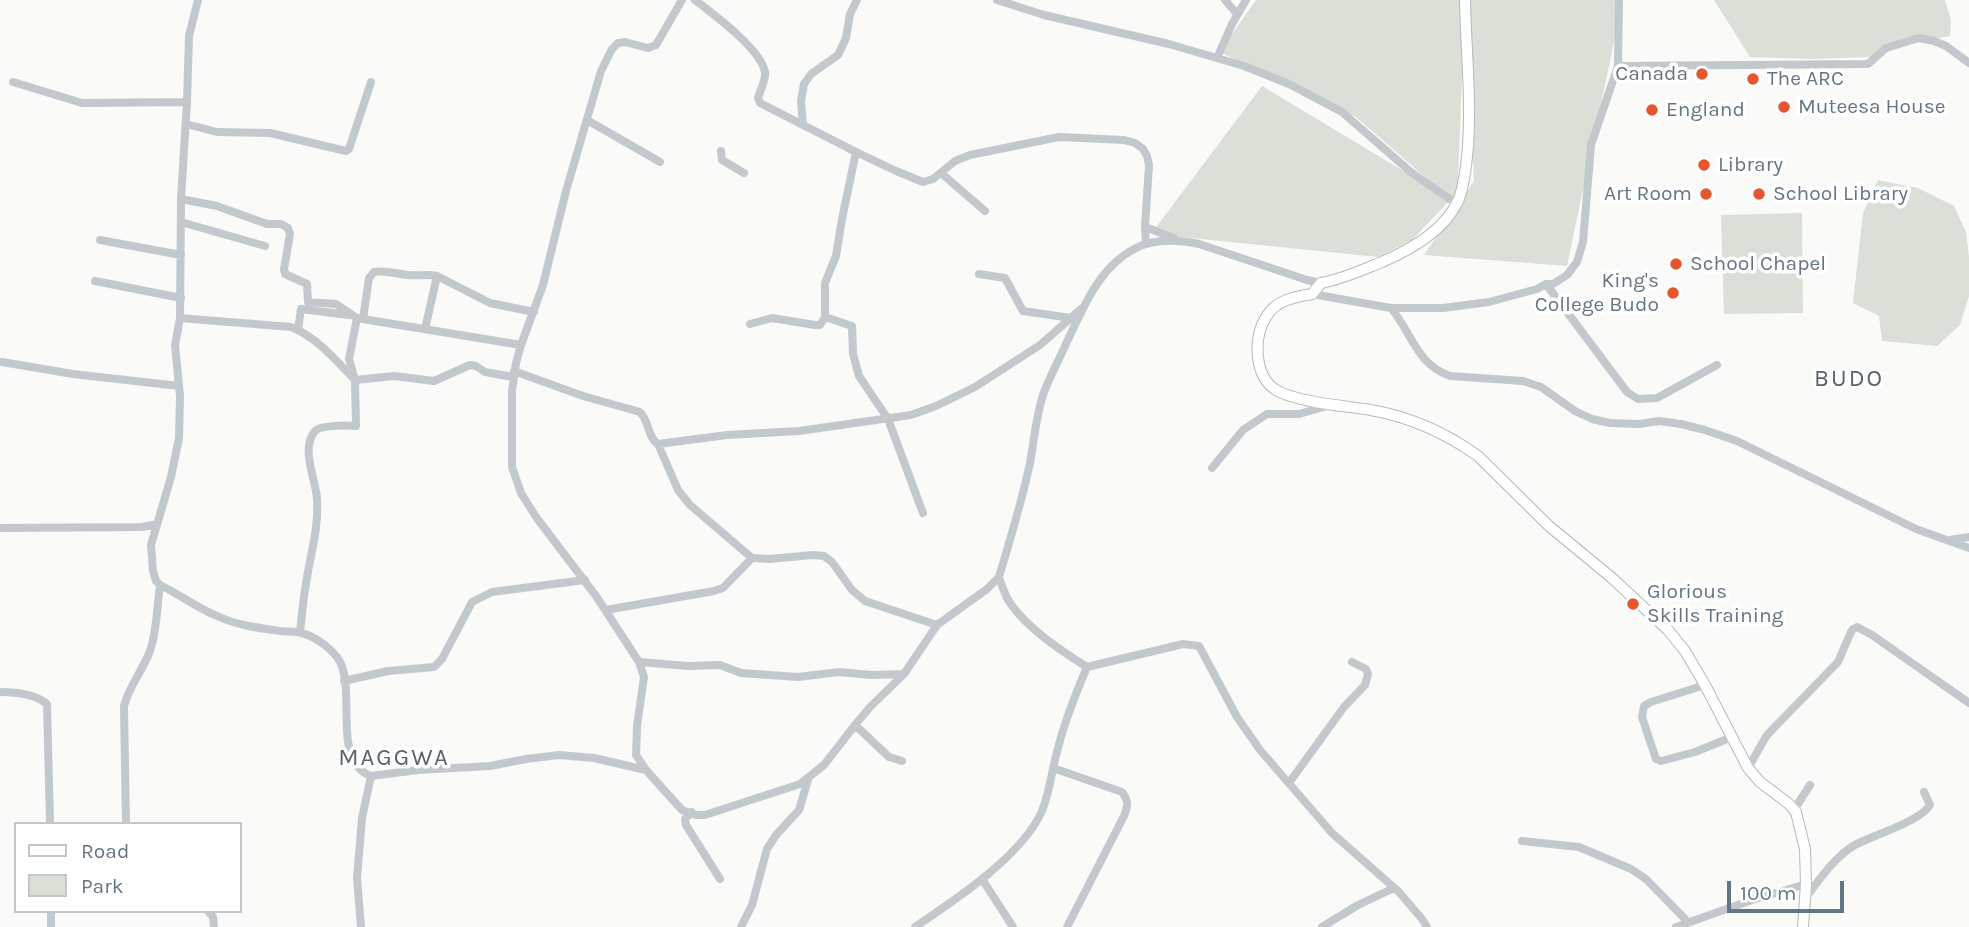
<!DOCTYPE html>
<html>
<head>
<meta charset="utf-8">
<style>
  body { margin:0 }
  #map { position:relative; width:1969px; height:927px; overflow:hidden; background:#fafaf8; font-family:Karla,sans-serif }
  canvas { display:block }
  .legend { position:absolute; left:14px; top:822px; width:228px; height:91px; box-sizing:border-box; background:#fff; border:2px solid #c1c8cd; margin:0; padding:9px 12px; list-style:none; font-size:21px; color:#657683 }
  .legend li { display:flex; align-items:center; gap:14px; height:35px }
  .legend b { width:35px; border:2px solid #c1c8cd }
  .scale { position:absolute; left:1727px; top:881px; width:117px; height:32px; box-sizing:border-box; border:4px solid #657683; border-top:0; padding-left:9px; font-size:21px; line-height:24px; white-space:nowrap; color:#657683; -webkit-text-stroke:5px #fff; paint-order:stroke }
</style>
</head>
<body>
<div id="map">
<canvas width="1969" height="927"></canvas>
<ul class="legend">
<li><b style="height:9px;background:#fff"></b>Road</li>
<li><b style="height:19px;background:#dadfd7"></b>Park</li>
</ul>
<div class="scale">100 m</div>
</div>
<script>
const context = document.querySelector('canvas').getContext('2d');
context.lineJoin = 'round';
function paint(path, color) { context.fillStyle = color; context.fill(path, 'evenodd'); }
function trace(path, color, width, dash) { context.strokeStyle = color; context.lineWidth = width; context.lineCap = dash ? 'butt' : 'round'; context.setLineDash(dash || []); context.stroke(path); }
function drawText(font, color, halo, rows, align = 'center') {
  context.font = font + ' Karla,sans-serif'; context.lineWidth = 7; context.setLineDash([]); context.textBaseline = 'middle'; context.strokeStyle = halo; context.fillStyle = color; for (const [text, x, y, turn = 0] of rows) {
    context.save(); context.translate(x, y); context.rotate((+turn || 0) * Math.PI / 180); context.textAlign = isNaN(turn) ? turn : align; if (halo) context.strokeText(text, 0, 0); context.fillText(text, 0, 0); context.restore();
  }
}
paint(new Path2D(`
  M1256,0h209l-8,204 -6,-5 -39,41 -34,17 -227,-23 111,-148 188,113 -94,-82 -137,-65z
  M1466,0h152l1,18 -52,248 -143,-11 50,-74z
  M1714,0h231l6,21 -1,15 -51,10 -30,11 -55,2 -64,-2z
  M1878,180l40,8 36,18 12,26 3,25v39l-9,29 -23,21 -55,-5 -3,-25 -26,-13 10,-90z
  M1802,213l1,100 -79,1 -3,-99z`), '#dadfd7');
const secondary = new Path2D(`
  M1465,0c1,56 8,111 1,166 -2,13 -3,26 -9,37 -14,28 -47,47 -75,59 -20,8 -39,17 -61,21l-9,11c-18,3 -36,6 -46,23 -13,21 -12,59 10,73 19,12 71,16 95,20 39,7 75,23 107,46l71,70 63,52 56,52 17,21 20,34 43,83 12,14 29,22 7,8 9,37 1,35 -3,43`);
trace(secondary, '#b3babf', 12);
trace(new Path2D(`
  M695,0c18,14 66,49 70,72 1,9 -5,18 -7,26l2,5 96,49 40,19 27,11 10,-3 22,-18 15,-6 89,-18 65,3 11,3 8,6 4,7 2,9 -4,62 1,17
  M997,0l47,15 125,29 75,22 45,18 53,28 70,61 45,31
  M1225,0l12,14
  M1217,58l15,-34 14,-24
  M1618,66l250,-2 18,-16 33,-10 15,3 12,5 23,17
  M13,82l69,21 105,-1
  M587,120l73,42
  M186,124l31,8 53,1 76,18 3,-2 22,-67
  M803,125l-2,-24 3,-17 7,-10 27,-19 8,-17 4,-24 7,-14
  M721,151l1,9 22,13
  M941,173l44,38
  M181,199l36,7 50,18h14l7,4 2,6 -6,35 1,5 22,10 1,18 28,2 21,14 164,27
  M181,222l84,24
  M1145,227l29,11
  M100,240l81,15
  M979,274l26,4 18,33 48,7
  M95,281l86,17
  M1546,284l81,108 11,7 19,-1 60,-33
  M1312,294l79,14h52l46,-6 48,-13 9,-5h7l14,-9 10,-13 6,-20 8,-97 27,-79 1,-66
  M1391,308c21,25 25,56 59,68l73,5 18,6 34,24 17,8 18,4 29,1 20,-3 22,3 24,6 32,11 179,88 53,19
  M825,317l27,9 1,28 6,22 29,43 35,94
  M180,318l111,9c24,9 44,32 62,51
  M363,319l6,-41 5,-6c12,-2 22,2 34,3 10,1 19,-1 29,1l53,27 44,9
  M750,324l22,-6 43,7h5l5,-8v-34l11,-27 6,-37 14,-67
  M425,329l12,-53
  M298,330l3,-21 48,6
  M2,362l71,12 106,12
  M514,371l69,25 57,16c10,10 7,25 18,32l69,-9 72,-4 112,-16 25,-9 39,-19 65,-42 41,-36
  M355,380l39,-4 40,5 36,-16 6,1 9,6 28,5
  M658,444l20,46 12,15 62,53 17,1 44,-4 11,1 8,6 20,28 13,11 72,24
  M1212,468l31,-38 24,-16h32l28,-8
  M0,528l142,-1 15,-3
  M1950,540l19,-3
  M999,577c2,7 5,14 8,21 15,27 54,53 80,69l96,-23 16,2 38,71 23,33 72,83 67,59 23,27 5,8
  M160,585c19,9 37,23 57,31 19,9 42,12 63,15 7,1 14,0 21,2 12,2 28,14 36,24 22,29 -8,103 34,119l-9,42 -5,60 4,49
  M606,610l108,-19 9,-3 29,-30
  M300,632c2,-16 3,-32 6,-48 4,-29 13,-55 11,-85 -1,-20 -17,-50 -2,-68 5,-6 34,-6 41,-5l-1,-46 -6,-21 8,-41
  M639,662l49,4 32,-1 21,8 57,4 41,-5 33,3 32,-1
  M344,681l44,-10 46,-4 8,-8 30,-57 20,-10 93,-12
  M1705,685l-54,17 -7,4 -2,11 14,42 5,2 34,-9 37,-15
  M0,692c16,0 35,2 47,12l3,120
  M855,725l15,-18 34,-33 33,-49 50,-36 12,-12c11,-37 23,-76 31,-114 4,-23 6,-46 13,-68 6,-17 15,-33 22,-49 18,-37 33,-79 71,-98 19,-10 43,-8 63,-4l108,36 14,3
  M1053,768l69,24c7,9 6,14 2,24l-57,111
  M1748,768l19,-33 71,-73 13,-30 2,-3 4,-2 15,8 97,68
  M646,770l-10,-15 1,-29 7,-49 -5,-15 -43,-66 -60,-79 -15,-24 -9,-26v-76l4,-28 5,-18 22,-60 23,-94 35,-120 11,-22 6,-6 7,-1 23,6 8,-3 26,-45
  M371,776l47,-6 72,-4 36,-7 33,-4 35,3 52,12 36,40 14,5h9l95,-31 24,-19 31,-40 34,32 13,4
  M1289,783l55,-76 21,-22 3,-11 -2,-5 -14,-7
  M1794,810l16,-25
  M692,812l-7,7 1,6 34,54
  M126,824l-2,-118c5,-20 19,-36 26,-55 7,-20 7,-45 10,-66l-4,-4 -3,-10 -2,-26 20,-68 8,-39 1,-42 -5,-51 5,-27 1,-119 6,-97 2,-66 9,-36
  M1522,841l57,6 52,22 15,10 42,43
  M982,879l31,48
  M1805,899c13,-18 29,-41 48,-53 19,-11 67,-24 77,-41l-6,-13
  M51,911v16
  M208,911l5,6 1,10
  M741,927l11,-22 15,-56 9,-14 23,-25 9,-30
  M915,927c40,-27 107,-71 127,-116 8,-20 10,-42 16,-63 7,-28 18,-55 29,-81
  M1322,927l36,-22 36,-17
  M1676,927l73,-26 57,-17`), '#c3c8cc', 8);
trace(secondary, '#fff', 10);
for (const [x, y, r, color] of [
  [1702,74,7,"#e4572e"],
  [1753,79,7,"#e4572e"],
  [1784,107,7,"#e4572e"],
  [1652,110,7,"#e4572e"],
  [1704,165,7,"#e4572e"],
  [1706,194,7,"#e4572e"],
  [1759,194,7,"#e4572e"],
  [1676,264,7,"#e4572e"],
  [1673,293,7,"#e4572e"],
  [1633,604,7,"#e4572e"]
]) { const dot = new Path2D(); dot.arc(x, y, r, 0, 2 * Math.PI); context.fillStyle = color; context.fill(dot); trace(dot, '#fff', 2.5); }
drawText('21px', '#657683', '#fff', [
  ["Canada",1688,74,"right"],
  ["The ARC",1767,79],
  ["Muteesa House",1798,107],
  ["England",1666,110],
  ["Library",1718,165],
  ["Art Room",1692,194,"right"],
  ["School Library",1773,194],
  ["School Chapel",1690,264],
  ["King's",1659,281,"right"],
  ["College Budo",1659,305,"right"],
  ["Glorious",1647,592],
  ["Skills Training",1647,616]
], 'left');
context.letterSpacing = '2px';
drawText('24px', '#57646e', '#fff', [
  ["BUDO",1849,379],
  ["MAGGWA",394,758]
]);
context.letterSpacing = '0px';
</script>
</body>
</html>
